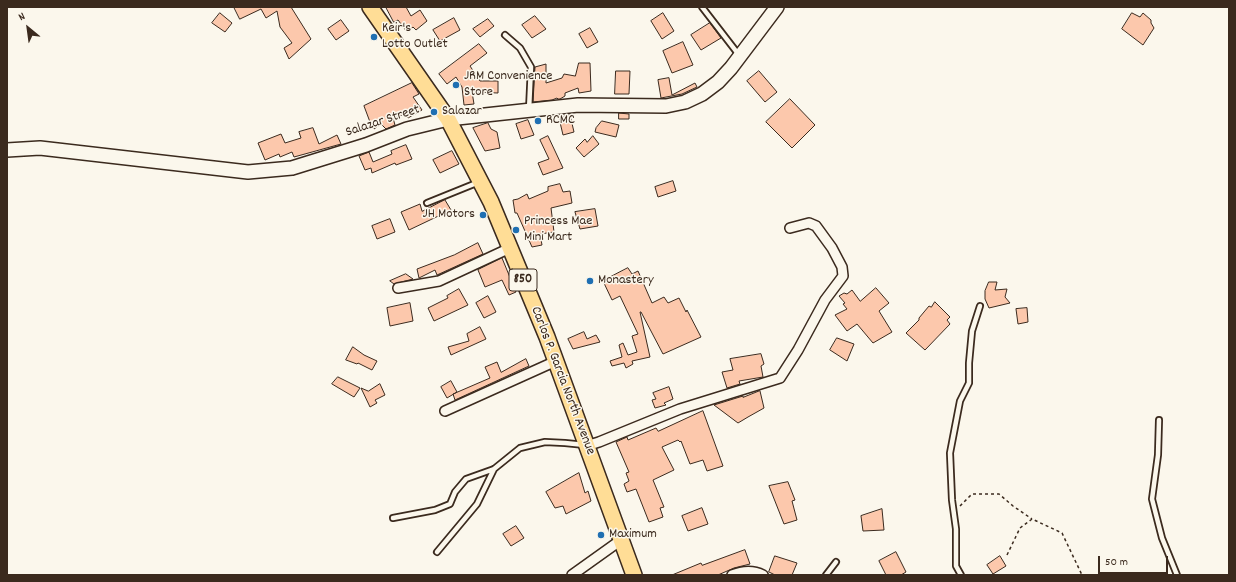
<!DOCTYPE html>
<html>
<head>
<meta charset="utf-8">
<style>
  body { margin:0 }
  #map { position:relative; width:1236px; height:582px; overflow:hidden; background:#fbf7ec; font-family:Dekko,sans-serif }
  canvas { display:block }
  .frame { position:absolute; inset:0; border:8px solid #3b2a1e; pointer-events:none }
  .north { position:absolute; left:8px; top:8px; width:40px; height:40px; -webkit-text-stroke:3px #fbf7ec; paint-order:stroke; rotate:331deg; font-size:11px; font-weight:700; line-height:16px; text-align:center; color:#3b2a1e }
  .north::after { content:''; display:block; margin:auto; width:14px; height:18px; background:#3b2a1e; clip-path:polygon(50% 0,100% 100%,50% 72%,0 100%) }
  .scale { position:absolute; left:1098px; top:556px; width:70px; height:18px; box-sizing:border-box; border:2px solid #3b2a1e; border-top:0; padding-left:5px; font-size:12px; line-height:14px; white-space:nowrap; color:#3b2a1e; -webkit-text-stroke:3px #fbf7ec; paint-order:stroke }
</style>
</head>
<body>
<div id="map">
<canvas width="1236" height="582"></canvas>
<div class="frame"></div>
<div class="north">N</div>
<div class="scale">50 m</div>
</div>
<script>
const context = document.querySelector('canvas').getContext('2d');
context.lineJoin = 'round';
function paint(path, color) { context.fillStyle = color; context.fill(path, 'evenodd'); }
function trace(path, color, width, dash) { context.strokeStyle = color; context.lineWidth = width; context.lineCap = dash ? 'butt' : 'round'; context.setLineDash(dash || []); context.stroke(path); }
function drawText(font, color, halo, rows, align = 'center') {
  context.font = font + ' Dekko,sans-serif'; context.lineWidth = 3; context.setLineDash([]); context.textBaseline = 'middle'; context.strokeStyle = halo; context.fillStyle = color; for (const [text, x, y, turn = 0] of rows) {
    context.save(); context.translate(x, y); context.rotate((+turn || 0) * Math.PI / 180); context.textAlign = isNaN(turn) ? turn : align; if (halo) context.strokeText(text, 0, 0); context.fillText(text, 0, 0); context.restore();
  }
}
const building = new Path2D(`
  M234,7h57l20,32 -22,20 -5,-11 8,-5 -12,-16 -3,-16 -11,7 -5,-9 -21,10z
  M386,7h20l5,9 9,-6 7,11 -11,9 -3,-3 -6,5 -9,-12 -4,2z
  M220,13l12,10 -7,9 -13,-9z
  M663,13l11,18 -12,8 -11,-18z
  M1132,13l8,4 3,-4 8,7v3l3,5 -11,17 -21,-16z
  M535,16l11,13 -14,9 -10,-13z
  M454,18l6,12 -20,11 -7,-11z
  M488,19l6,7 -14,11 -7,-8z
  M341,20l8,11 -13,9 -8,-11z
  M710,23l11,15 -20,12 -10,-15z
  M590,28l8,14 -11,6 -8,-14z
  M683,42l10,23 -21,8 -9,-22z
  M479,44l8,9 -17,13 10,15h18v12l-26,-1 2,12 -10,1 -2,-18 -6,-10 -9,7 -8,-10z
  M579,63h11l1,28 -12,2 -1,-5 -13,5v3l-5,3h-2l-1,-1 -5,2 -19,2 2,-35 11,-3v19l16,-5 2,-4 11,2z
  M616,71h14l-1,23h-14z
  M759,71l18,21 -12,10 -18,-21z
  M669,78l3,17 23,-12 2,4 -15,7 -21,4 -3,-18z
  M412,83l7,11 -6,3 9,13 -14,8 -3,-4 -12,4 2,7 -9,4 -5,-5 -7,5 -2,-7h-2l-6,-16z
  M790,99l25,26 -23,23 -26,-26z
  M619,113l10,1v5h-10z
  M570,115l4,17 -11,3 -4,-17z
  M528,120l6,15 -13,4 -5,-15z
  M602,121l17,4 -3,12 -21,-5 1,-4z
  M488,123l3,6 6,3 3,16 -15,3 -12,-23z
  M313,128l6,16 18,-9 4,9 -47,13 -2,-5 -12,5 -1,-3 -14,6 -7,-17 23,-9 4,9 16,-5 -2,-6z
  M548,136l15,32 -20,7 -5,-12 11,-4 -9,-19z
  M593,136l6,8 -15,13 -8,-9 9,-9 2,3z
  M406,145l6,14 -16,6 -1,-2 -23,10 -1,-5 -6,2 -6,-14 10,-4 4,10 19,-8 -1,-3z
  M452,151l7,13 -19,9 -7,-13z
  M673,181l3,10 -18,6 -3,-10z
  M560,184l3,8 7,-1 2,12 -21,5 3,24 -14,2 2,11 -10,2 -15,-34h-2l-2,-13 5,-1 9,-5 2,5 19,-8v-4z
  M445,200l6,10 -42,20 -8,-18 19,-8 2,7z
  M595,209l3,17 -18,3 -5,-17z
  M390,219l5,13 -18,7 -5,-13z
  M478,243l5,11 -46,21 -2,-5 -16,8 -2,-9 37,-14z
  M502,258l14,34 -7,3 -7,-15 -17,7 -7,-17z
  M628,268l4,6 6,-3 14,32 12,-6 4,6 11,-5 7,14 1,-2 14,27 -38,17 -22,-42h-1l10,45 -18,4 1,3 -7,4 -2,-5 -12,3 -2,-5 12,-4 -3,-12 4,-2 5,12 9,-3 -5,-16 6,-2 -18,-38 -8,4 -9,-19z
  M406,274l7,5 -19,5 -4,-3z
  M989,282h8l-2,8 12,-1 -2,8 5,6 -21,5 -4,-9v-8z
  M876,288l13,15 -10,8 13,21 -19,11 -16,-19 -10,7 -12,-16 12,-6 -4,-5 2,-1 -6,-7 5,-3 3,1 5,-4 8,11z
  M459,289l9,16 -34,16 -6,-13 20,-10 -1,-2z
  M488,296l8,16 -12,6 -8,-15z
  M935,302l15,15 -3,3 3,4 -25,26 -19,-17 13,-13v-2l10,-12 2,1z
  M410,303l3,18 -23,5 -3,-18z
  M1027,308l1,14 -10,2 -2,-15z
  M480,327l6,12 -35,16 -3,-8 21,-6 -2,-7z
  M584,332l3,7 9,-4 4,7 -27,7 -5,-10z
  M837,338l17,6 -7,17 -17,-11z
  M353,347l11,8 13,6 -5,9 -14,-7 -1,1 -11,-4z
  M761,354l3,10 -3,2 2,11 -24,4 1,3 -13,4 -5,-16 11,-2 -3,-11z
  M526,359l3,7 -74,34 -2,-6 37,-16 -5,-11 12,-5 4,10z
  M338,377l22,11 -6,9 -22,-13z
  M451,381l6,11 -10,6 -6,-11z
  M380,384l5,11 -10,5 2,3 -7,4 -9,-19 7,3z
  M669,387l4,12 -9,4 2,2 -11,3 -3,-8 4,-1 -3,-6z
  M760,391l4,17 -16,9 -10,6 -24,-18 29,-9v1z
  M703,411l20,55 -16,5 -4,-11 -13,4 -9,-23 -1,1 -2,-2 -16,7 12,23 -21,10 11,27 -4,1 3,9 -14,5 -13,-33 -9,3 -3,-8 5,-3 -3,-8 3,-1 -13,-30 11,-5 1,3 28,-12 2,3z
  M579,473l6,20 3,-2 3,10 -25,13 -3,-8 -8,2 -9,-16z
  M788,482l7,18 -3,1 5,19 -13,4 -15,-38z
  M702,508l6,16 -20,7 -6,-15z
  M882,509l2,21 -21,1 -2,-15z
  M516,526l8,12 -13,8 -8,-12z
  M745,550l5,14 -16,4 -16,7h-46l29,-12 1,2z
  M896,552l10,20 -5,3h-15l-7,-14z
  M775,556l22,7 -5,12h-17l-6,-3z
  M1000,556l6,10 -13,8 -6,-9z`);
paint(building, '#fcc8ac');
trace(building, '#3b2a1e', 1);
const lane = new Path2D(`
  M702,7l37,48
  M505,35l15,13 11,19 -2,43
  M427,203l52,-21
  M1159,420l-1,35 -6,44 10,39 15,37
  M393,518l42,-8 15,-6 5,-12 11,-13 28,-10 26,-21 25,-6 20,1 20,2
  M437,552l40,-48 17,-35
  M826,575l10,-13
  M961,575l-5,-9v-37l-4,-29 -2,-47 10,-52 9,-18v-20l3,-32 8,-25`);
const street = new Path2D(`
  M398,288l41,-7 71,-33
  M445,411l111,-50
  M586,446l13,-4 81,-33 100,-31 18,-28 27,-50 18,-24 -1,-9 -10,-19 -16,-22 -7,-3 -19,5
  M572,575l49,-35
  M732,575c10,-4 21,-5 31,0`);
const secondary = new Path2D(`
  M7,150l33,-2 208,24 44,-4 74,-23 41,-16 41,-10 130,-14 88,1 19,-4 17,-8 16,-12 13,-14 46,-61`);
const primary = new Path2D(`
  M370,7l78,112 43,83 56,135 87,238`);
trace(lane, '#3b2a1e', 8);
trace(street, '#3b2a1e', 12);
trace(secondary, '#3b2a1e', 16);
trace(primary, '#3b2a1e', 18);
trace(new Path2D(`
  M960,506l12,-12h27l14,12 19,13
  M1007,555l13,-27 12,-9 30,14 20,42`), '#3b2a1e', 1.5, [3, 3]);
trace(lane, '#fbf7ec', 4.5);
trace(street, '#fbf7ec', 9);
trace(secondary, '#fbf7ec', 13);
trace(primary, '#ffdd96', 15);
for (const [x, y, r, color] of [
  [374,37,4,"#1f6fb2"],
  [456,85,4,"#1f6fb2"],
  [434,112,4,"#1f6fb2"],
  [538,121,4,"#1f6fb2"],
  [483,215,4,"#1f6fb2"],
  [516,230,4,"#1f6fb2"],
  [590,281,4,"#1f6fb2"],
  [601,535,4,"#1f6fb2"]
]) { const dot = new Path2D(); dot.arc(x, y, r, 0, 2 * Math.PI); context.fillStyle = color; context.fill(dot); trace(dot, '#fbf7ec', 1.5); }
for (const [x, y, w] of [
  [523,280,28]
]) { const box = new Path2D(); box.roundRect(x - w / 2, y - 11, w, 22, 3); context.fillStyle = '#fbf7ec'; context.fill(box); trace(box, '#3b2a1e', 1); }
drawText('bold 13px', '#3b2a1e', null, [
  ["850",523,280]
]);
drawText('14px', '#3b2a1e', '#fbf7ec', [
  ["Keir's",382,29],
  ["Lotto Outlet",382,45],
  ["JRM Convenience",464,77],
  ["Store",464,93],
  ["Salazar",442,112],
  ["RCMC",546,121],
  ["JH Motors",475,215,"right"],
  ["Princess Mae",524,222],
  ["Mini Mart",524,238],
  ["Monastery",598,281],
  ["Maximum",609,535]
], 'left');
drawText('14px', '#3b2a1e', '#fbf7ec', [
  ["Salazar Street",383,122,-18],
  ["Carlos P. Garcia North Avenue",562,381,69]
]);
</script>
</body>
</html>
